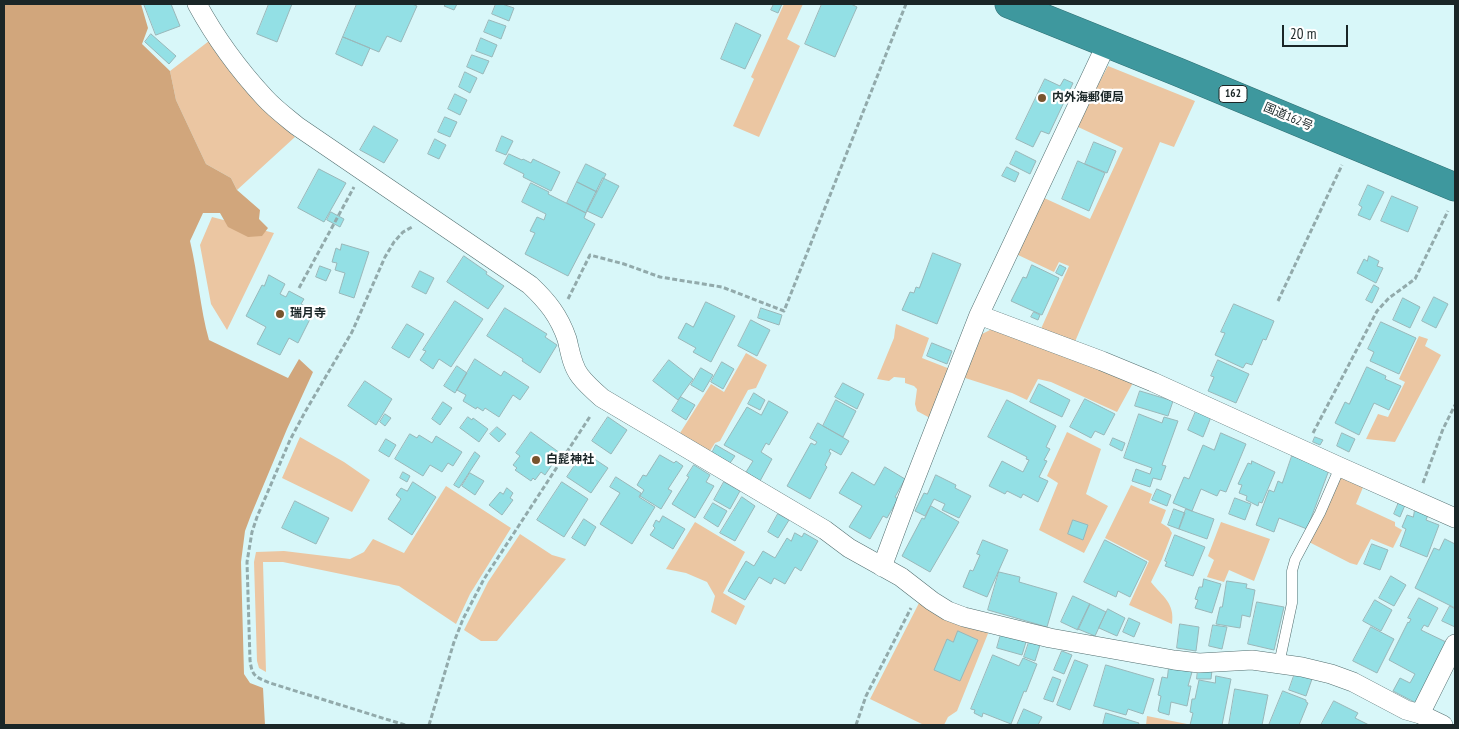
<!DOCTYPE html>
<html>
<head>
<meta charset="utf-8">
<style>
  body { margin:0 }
  #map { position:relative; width:1459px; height:729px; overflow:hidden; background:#d8f7f9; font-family:"PT Sans Narrow",sans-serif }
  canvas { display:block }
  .frame { position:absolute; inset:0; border:5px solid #1a2627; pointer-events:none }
  .scale { position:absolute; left:1282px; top:25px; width:66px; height:22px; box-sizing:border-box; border:2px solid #1a2627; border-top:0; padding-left:6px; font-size:15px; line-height:18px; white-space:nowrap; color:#1a2627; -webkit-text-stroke:4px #fff; paint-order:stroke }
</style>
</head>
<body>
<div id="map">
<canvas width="1459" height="729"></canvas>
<div class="frame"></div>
<div class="scale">20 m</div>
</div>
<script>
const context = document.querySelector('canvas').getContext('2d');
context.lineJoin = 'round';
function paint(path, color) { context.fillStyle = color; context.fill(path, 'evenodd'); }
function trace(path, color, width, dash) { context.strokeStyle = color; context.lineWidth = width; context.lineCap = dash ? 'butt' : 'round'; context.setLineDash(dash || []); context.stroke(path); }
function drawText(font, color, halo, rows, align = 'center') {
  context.font = font + ' "PT Sans Narrow","Noto Sans JP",sans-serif'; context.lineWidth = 4.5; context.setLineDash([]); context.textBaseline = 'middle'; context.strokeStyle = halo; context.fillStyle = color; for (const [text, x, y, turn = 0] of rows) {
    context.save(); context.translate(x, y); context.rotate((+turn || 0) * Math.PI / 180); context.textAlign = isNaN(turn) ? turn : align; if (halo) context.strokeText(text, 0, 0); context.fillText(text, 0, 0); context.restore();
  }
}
paint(new Path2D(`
  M784,4h19l-16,35 13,7 -41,91 -26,-11 21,-47 -3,-2z
  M209,41l16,23 41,48 29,25 -58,53 -6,-12 -25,-14 -30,-64 -6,-29z
  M1108,66l87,35 -21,46 -14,-5 -86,202 -34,-13 29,-65 -10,-4 -5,10 -38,-18 26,-57 48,22 33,-71 -47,-22z
  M212,217l62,16 -47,97 -16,-26 -11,-59z
  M896,324l33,14 -7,20 28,11 -20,49 -13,-7 -2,-7 2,-15 -3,-3 -9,-3v-5l-11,-1 -5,4 -12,-2 17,-41 1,-8z
  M994,328l140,53 -17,31 -66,-30 -13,-3 -11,21 -15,-7 -50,-16 16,-41z
  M1419,336l9,3 -3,7 16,9 -46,87 -29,-3 12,-25 10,3 17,-35 -6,-3z
  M746,353l21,12 -11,23 -8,2 -28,51 -5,2 -5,8 -30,-18 31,-49 13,8z
  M1067,432l34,17 -15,45 22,12 -24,47 -45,-23 19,-47 -11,-7z
  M300,437l44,25 26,18 -18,32 -70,-34z
  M1341,475l23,10 -8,19 39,18v4l7,4 -9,18 -22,-9 -14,26 -7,-2 -41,-21z
  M1131,485l21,9 -3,9 17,7 -5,13 8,5 3,5 -10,26 -11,23c12,15 24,21 21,42l-43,-19 20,-44 -44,-23z
  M446,486l65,42 -41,66 -14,30 -57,-38 -116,-24h-20l3,110 -7,-4 -2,-7 -3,-99 2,-10 28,-1 66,8 14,-7 9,-13 31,14z
  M695,522l50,30 -22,41 22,13 -9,19 -25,-13 4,-16 -8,-14 -21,-9 -20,-4z
  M1221,522l49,17 -16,42 -25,-11 -5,12 -17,-5 7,-17 -6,-4z
  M520,534l32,21 14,4 -69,82h-16l-17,-11 24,-48z
  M919,603c24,17 42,20 70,28l-32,80 -9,6 -4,8h-20l-54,-26z
  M1147,716l40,8v1h-41z`), '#ebc6a2');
paint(new Path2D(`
  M4,4h137l7,24 -6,16 28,27 6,29 30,64 25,14 6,12 23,20 -1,9 9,9 -6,8 -14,1 -20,-10 -8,-14h-17l-13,28c8,33 10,67 19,99l79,38 11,-19 14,13 -26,57 -36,86 -6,16 -4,31 3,112 6,9 13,5 2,37h-261z`), '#d1a67c');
const building = new Path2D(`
  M144,4h27l9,22 -24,9z
  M269,4h23l-15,38 -20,-8z
  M357,4h55l5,2 -16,36 -14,-6 -8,16 -36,-15z
  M443,4h14l-3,6 -10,-4 1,-1z
  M496,4h6l12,4 -5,13 -17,-7z
  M774,4h8l-4,9 -7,-3z
  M822,4h29l6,3 -22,50 -30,-13z
  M489,20l17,6 -5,13 -17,-7z
  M736,23l25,12 -16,34 -24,-10z
  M151,34l25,22 -7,8 -24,-22z
  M343,37l27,11 -8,18 -26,-12z
  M481,38l16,7 -5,12 -16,-6z
  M472,55l17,6 -6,13 -16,-7z
  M465,72l12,6 -7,15 -11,-6z
  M1045,79l15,7 4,-7 9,4 -24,51 -8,-3 -8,16 -17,-8z
  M455,94l12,6 -7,15 -12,-6z
  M445,117l12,5 -7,15 -12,-5z
  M374,126l24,14 -14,23 -24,-13z
  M502,136l11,5 -7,14 -10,-4z
  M435,139l11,6 -7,14 -11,-5z
  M1094,142l22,9 -9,22 -22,-9z
  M1016,151l20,10 -6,13 -20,-10z
  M509,154l13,6 1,-1 8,4 2,-4 27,13 -9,19 -28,-14 1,-3 -20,-10z
  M1078,161l27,12 -16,38 -27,-12z
  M586,164l20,10 -9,18 -20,-10z
  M1007,167l12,6 -4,9 -13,-6z
  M319,169l27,14 -22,39 -26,-14z
  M603,178l16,8 -17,32 -15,-7z
  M577,182l20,10 -11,21 -19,-10z
  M531,183l18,9 -1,2 38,19 -2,5 11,6 -27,52 -43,-22 10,-21 -5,-2 7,-14 7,3 2,-6 -24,-12z
  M1368,185l16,7 -14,28 -12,-5 4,-8 -3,-2z
  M1392,196l26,11 -10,25 -27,-11z
  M331,212l13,7 -4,8 -13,-7z
  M342,244l27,8 -15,46 -15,-5 6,-20 -10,-3 2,-7 -5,-1 4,-14 4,2z
  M933,253l28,11 -24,60 -35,-14 8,-18 4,1 2,-6 3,1z
  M464,256l23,16 -1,2 18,12 -16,23 -41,-27z
  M1369,256l10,5 -2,5 6,2 -7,15 -19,-10 7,-14 3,2z
  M1032,265l27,13 -17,37 -31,-14 12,-24 3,1z
  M1060,265l6,3 -4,8 -6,-3z
  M320,266l11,4 -5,11 -10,-4z
  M420,271l14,7 -8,16 -14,-7z
  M269,275l16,9 -5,10 6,3 3,-6 15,8 -3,5 13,7 -16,32 -9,-5 -9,17 -23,-11 9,-17 -20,-11 16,-31 2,1z
  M1374,285l5,3 -7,15 -6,-3z
  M1434,297l14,7 -12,24 -14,-7z
  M1403,298l17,9 -10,21 -17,-8z
  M455,301l28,18 -32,48 -12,-8 -6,10 -13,-9 6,-9 -3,-1z
  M706,302l29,14 -24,46 -18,-10 3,-4 -18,-10 8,-15 7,4z
  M1234,304l40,17 -8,19 -3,-1 -11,26 -6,-2 -3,5 -28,-13 10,-22 -4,-1z
  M505,308l42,26 -2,3 12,8 -17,28 -18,-12 1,-2 -36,-23z
  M761,308l21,7 -3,10 -21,-7z
  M1034,312l6,3 -2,5 -7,-3z
  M751,320l19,10 -13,26 -19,-10z
  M1381,322l35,16 -17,36 -29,-13 4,-9 -6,-3z
  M407,324l17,10 -15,24 -17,-10z
  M932,343l20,8 -5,13 -20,-8z
  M475,359l26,17 3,-5 25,16 -9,13 -7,-5 -14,22 -14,-9 -2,3 -6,-4 -1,2 -13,-8 3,-6 -9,-5z
  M669,360l24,19 -15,21 -25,-19z
  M1218,360l31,14 -13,29 -28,-12 6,-14 -3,-1z
  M722,362l12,7 -11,20 -12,-7z
  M457,366l10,7 -12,20 -11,-7z
  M1367,367l19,9 -1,3 16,7 -12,24 -15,-7 -15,32 -24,-12 10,-21 4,2z
  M701,368l12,7 -10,17 -12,-7z
  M365,381l27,18 -16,26 -28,-19z
  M843,383l21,11 -7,15 -22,-12z
  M1039,384l31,16 -8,17 -32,-15z
  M1140,391l33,10 -5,15 -33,-10z
  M754,393l11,7 -5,10 -12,-6z
  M681,397l14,8 -9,15 -14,-9z
  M1085,399l30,15 -11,21 -9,-4 -4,7 -21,-11z
  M836,400l20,11 -13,26 -20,-11z
  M1007,400l49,26 -10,21 4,2 -6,11 3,1 -8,16 9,4 -10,21 -15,-8 -2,4 -14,-7 -2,3 -16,-8 13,-25 21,11 6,-12 -3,-1 1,-2 -39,-20z
  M769,401l19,11 -19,33 -3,-2 -5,9 11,7 -12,22 -14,-9 7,-11 -29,-16 23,-38 14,8z
  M443,402l9,6 -12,17 -8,-6z
  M1196,411l15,6 -8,20 -15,-7z
  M385,414l6,4 -6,8 -5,-4z
  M1139,414l23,9 2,-6 14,4 -16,44 4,1 -5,14 -8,-2 -3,9 -18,-6 4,-12 14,5 2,-6 -28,-10z
  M468,417l4,3 1,-2 15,11 -9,13 -19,-14z
  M608,417l19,13 -16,24 -19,-13z
  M818,423l31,18 -8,14 -11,-6 -1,3 2,1 -6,12 2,2 -17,32 -23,-13 24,-43 4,2 2,-3 -7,-4z
  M497,427l9,7 -7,8 -9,-8z
  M531,432l29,21 -15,22 -4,-3 -6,8 -2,-2 -2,3 -16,-11 2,-2 -4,-3 7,-9 -4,-3z
  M1221,433l25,11 -20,48 -6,-2 -3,6 -16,-7 -9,22 -19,-8 11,-26 5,2 14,-34 11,5z
  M1342,433l13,6 -6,13 -12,-6z
  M410,434l7,4 2,-3 13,8 4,-7 26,16 -9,14 -5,-3 -6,9 -12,-7 -7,11 -28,-17z
  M1315,437l8,3 -3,5 -7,-3z
  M1113,438l12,5 -3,8 -12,-6z
  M386,439l10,6 -7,12 -10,-6z
  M716,445l19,11 -5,7 -18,-10z
  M475,452l5,4 -21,32 -5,-3z
  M584,452l24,16 -17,25 -24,-16z
  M660,455l14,8 2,-2 7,5 -15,23 4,2 -11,18 -21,-13 4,-6 -7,-5 6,-10 3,1z
  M1292,456l37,14 -22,59 -28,-11 -5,14 -18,-7 13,-35 5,2 4,-11 4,2z
  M1252,461l23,11 -13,31 -3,-1 -1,4 -12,-6 1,-4 -8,-3 3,-8 -4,-1 10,-21 3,1z
  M694,465l16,10 -4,7 8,4 -19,32 -23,-14 17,-27 -2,-1z
  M885,467l20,12 -10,18 3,2 -11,19 -4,-2 -13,23 -21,-12 13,-21 -23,-13 13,-21 22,13z
  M403,472l7,4 -3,6 -7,-4z
  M470,473l14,8 -9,14 -13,-9z
  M936,475l20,10 -1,3 16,8 -12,22 -17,-8 3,-6 -11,-5 -9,17 -10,-5 9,-18 3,1z
  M616,477l25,16 -2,4 16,10 -23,37 -32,-20 20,-31 -10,-6z
  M413,482l23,15 -24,38 -24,-16 13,-20 -5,-4 5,-7 6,3z
  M562,482l26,17 -24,38 -27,-17z
  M724,482l16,9 -10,18 -16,-9z
  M507,488l6,5 -3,5 3,2 -11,15 -13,-10 11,-13 3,2z
  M1157,489l14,6 -4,11 -15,-6z
  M742,497l13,9 -20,35 -15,-8z
  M1235,498l16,6 -6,16 -16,-6z
  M295,501l34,17 -13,26 -34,-16z
  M1399,502l6,3 -5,12 -6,-3z
  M713,503l14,8 -9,16 -14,-9z
  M931,506l28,16 -29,50 -28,-16 20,-38 2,1z
  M1174,509l11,4 -6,16 -11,-4z
  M1186,509l28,10 -7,20 -28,-10z
  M1415,510l13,5 -2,5 13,5 -12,32 -27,-11 6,-17 -4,-2 5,-12 6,2z
  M778,514l11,6 -11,18 -10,-6z
  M663,516l22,13 -12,20 -23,-14 5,-7 -2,-2 3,-6 3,2z
  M584,519l12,8 -11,19 -13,-8z
  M1073,520l15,5 -5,15 -15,-6z
  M795,533l7,4 2,-4 14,8 -17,30 -6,-4 -10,17 -11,-6 -3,6 -12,-7 -14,23 -17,-9 18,-30 8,5 9,-15 12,7 12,-20 4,3z
  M1175,535l30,12 -12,29 -28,-10 2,-4 -2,-1z
  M1445,539l10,5v64l-40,-20 19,-40 5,2z
  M983,540l25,10 -21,47 -24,-10 7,-17 3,1 7,-16 -3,-1z
  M1105,540l42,22 -17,35 -12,-6 -2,6 -32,-15z
  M1372,544l16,6 -8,20 -16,-6z
  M999,572l21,5 -1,5 38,11 -10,34 -59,-17z
  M1391,576l15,9 -12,21 -15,-8z
  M1204,579l17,5 -9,29 -17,-5 3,-8 -3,-1 4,-12h3z
  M1227,581l20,3 -1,4 9,2 -5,27 -8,-2 -2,13 -24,-4 4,-17h2z
  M1073,596l17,8 -12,26 -17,-8z
  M1419,598l19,10 -10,19 -4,-2 -3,5 25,12 -30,61 -23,-12 7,-13 10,5 5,-9 -26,-14 19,-38 1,1 2,-4 -3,-1z
  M1375,600l17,10 -11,21 -18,-10z
  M1257,602l27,5 -10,43 -26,-6z
  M1090,604l16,8 -11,24 -17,-7z
  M1450,606l5,3v18l-13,-6z
  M1108,609l17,9 -8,18 -18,-8z
  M1129,618l11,5 -6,14 -11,-5z
  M1180,624l19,3 -3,24 -19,-3z
  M1213,625l14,2 -5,22 -13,-3z
  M1371,627l23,12 -17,34 -24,-12z
  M958,631l20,9 -18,41 -26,-11 13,-31 6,3z
  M1001,634l25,8 -4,13 -25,-7z
  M1029,642l11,3 -5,16 -11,-4z
  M1062,651l10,4 -8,19 -10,-4z
  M993,655l26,11 4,-8 14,6 -11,28 -2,-1 -13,33 -28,-11 -1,4 -8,-4 1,-3 -4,-1z
  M1075,660l13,5 -18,45 -13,-5z
  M1106,665l48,14 -11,35 -15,-5 -2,6 -32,-9z
  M1169,667l23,5 -4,14h3l-4,20 -16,-4 -2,13 -10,-3v-1h-1l3,-15 -3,-1 4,-18 5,1z
  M1198,669l14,1 -1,9h-14z
  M1295,673l17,6 -6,17 -17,-6z
  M1216,676l15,3 -9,46h-32l3,-12 -3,-1 2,-13h3l4,-19 16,3z
  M1053,677l8,3 -8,22 -9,-3z
  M1235,689l33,6 -6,30h-33z
  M1283,691l23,9v2l2,1 -9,22h-30z
  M1334,701l24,12 -3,5 14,7h-48z
  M1024,709l18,8 -4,8h-21z
  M1106,713l33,10 -1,2h-35z`);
paint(building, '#93e0e5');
trace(building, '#99b7b9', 1);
const lane = new Path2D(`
  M1279,664l13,-61v-32l3,-11 25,-47 20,-46`);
const street = new Path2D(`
  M197,4c18,33 42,66 68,94 9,10 21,19 32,28l233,159c18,17 29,31 37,54 3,12 5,27 13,37 6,8 14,15 22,22l223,132 24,18 52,29 31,24 16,10 16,6 86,21 124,22 25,3 53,-3 50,7 29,7 22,8 53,28 14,4 23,11
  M979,315l123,46 51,21 187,85 115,51
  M882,567l26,-70 71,-182 128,-272
  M1420,714l35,-70`);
const highway = new Path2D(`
  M1009,4l169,68 277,115`);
trace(lane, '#536f70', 11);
trace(street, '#536f70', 20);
trace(highway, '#317074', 29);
trace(new Path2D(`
  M299,288l55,-101
  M568,299l22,-44 34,9 36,13 62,10 62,24 122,-307
  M1278,301l64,-136
  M1313,433l64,-122 12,-13 26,-19 33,-68
  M1423,483l20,-54 12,-24
  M405,725l-135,-42c-15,-6 -18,-7 -20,-23l-3,-98 5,-30 5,-15 33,-77 15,-28 47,-80 33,-75 9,-15 9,-10 9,-5
  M429,725l25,-83 9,-23 21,-40 107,-164
  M856,725l10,-29 45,-88`), '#92aaab', 3, [5, 2.5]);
trace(lane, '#fff', 10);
trace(street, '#fff', 19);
trace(highway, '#3e989e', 28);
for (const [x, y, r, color] of [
  [1042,98,5,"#78542e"],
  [280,314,5,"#78542e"],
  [536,460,5,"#78542e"]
]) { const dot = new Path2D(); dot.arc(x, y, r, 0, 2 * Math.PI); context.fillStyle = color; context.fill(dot); trace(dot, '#fff', 2); }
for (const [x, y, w] of [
  [1233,94,28]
]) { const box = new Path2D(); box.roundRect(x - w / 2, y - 8.5, w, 17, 4); context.fillStyle = '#fff'; context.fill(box); trace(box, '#1a2627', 1); }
drawText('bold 11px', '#1a2627', null, [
  ["162",1233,94]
]);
drawText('bold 12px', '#1a2627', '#fff', [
  ["内外海郵便局",1052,98],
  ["瑞月寺",290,314],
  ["白髭神社",546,460]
], 'left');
drawText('12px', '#1a2627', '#fff', [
  ["国道162号",1288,117,23]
]);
</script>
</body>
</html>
